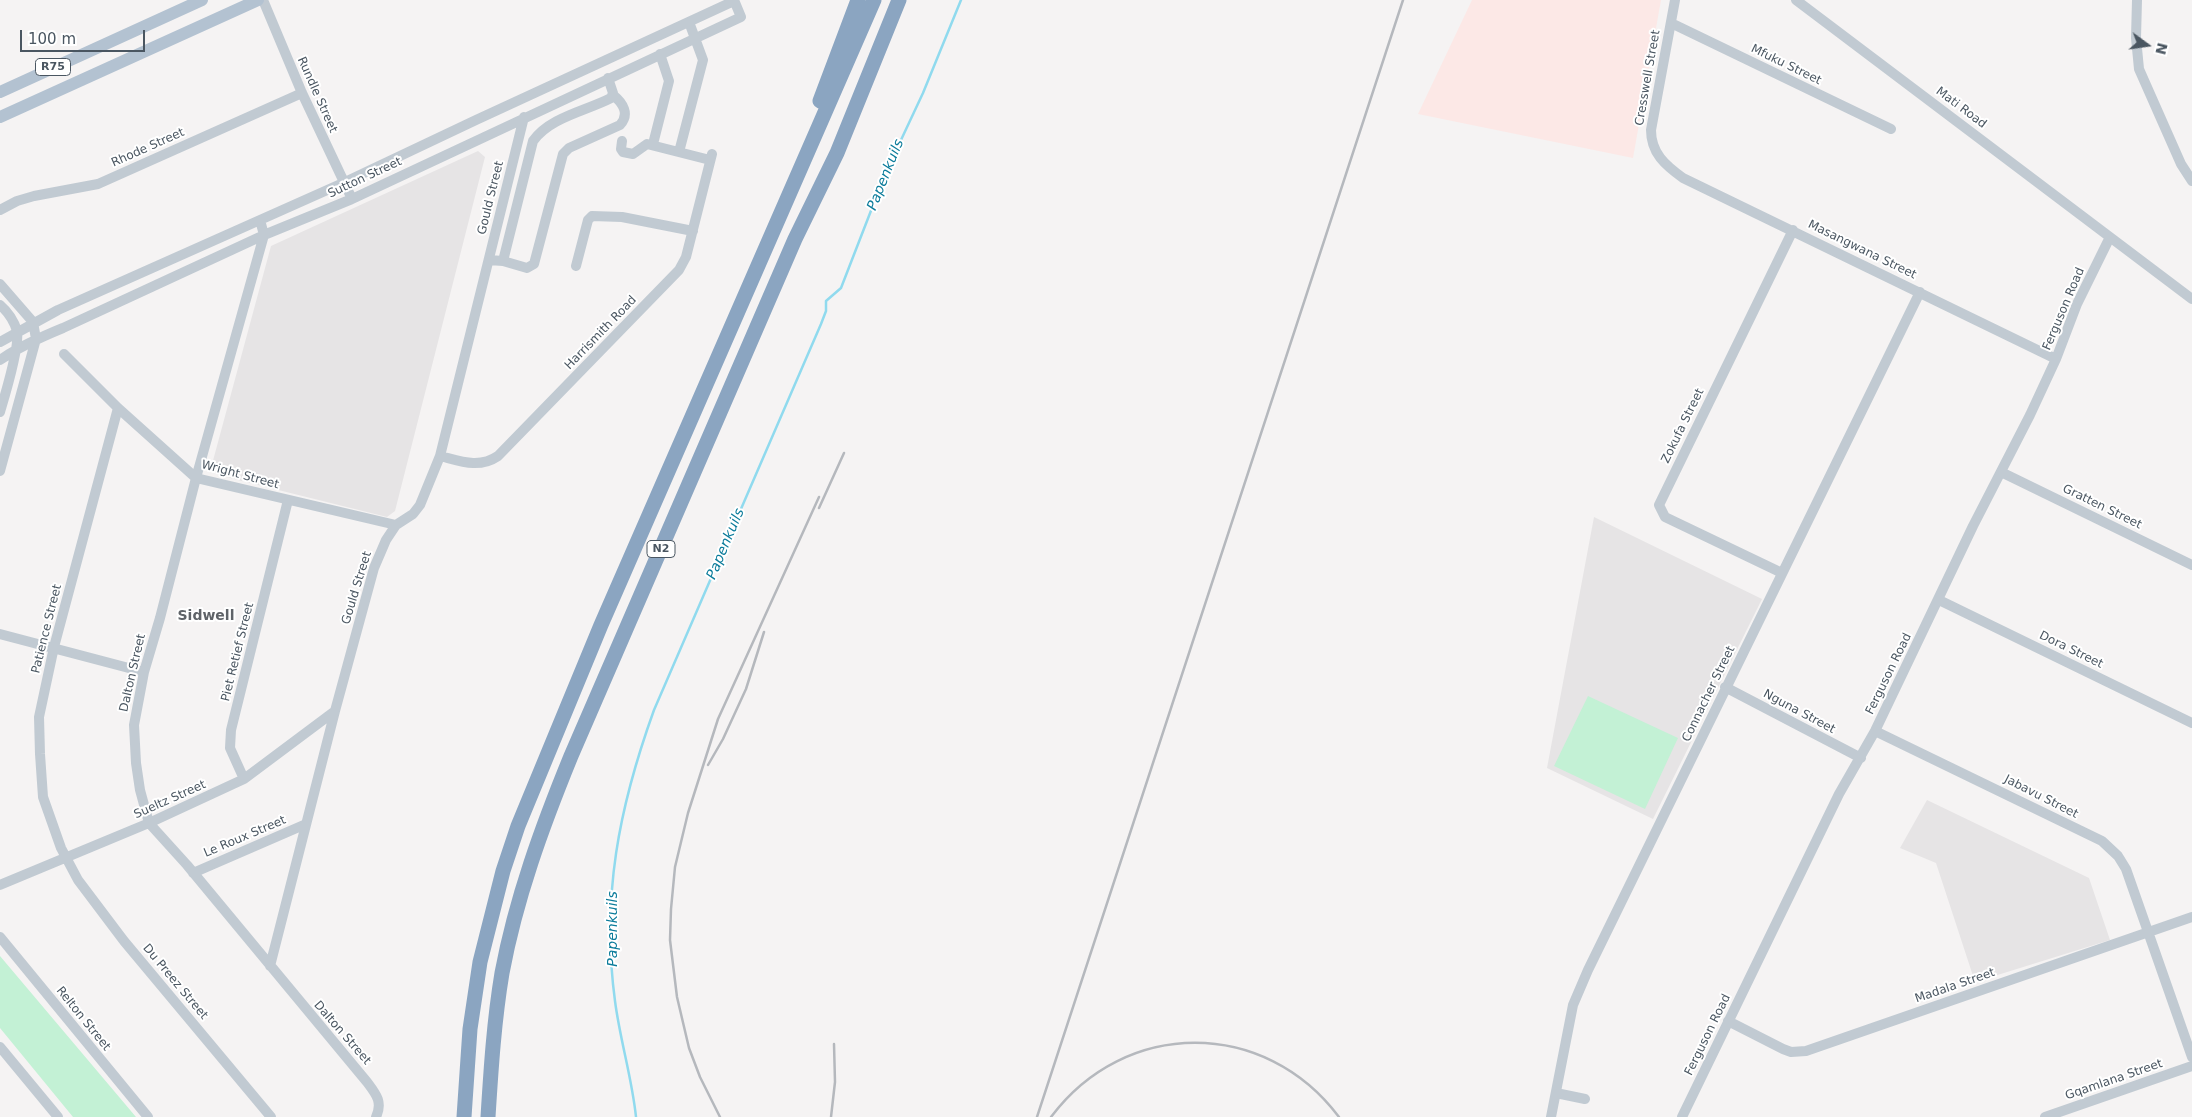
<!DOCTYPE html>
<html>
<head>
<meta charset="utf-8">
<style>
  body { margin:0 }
  #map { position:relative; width:2192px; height:1117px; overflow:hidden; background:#f5f3f3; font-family:"DejaVu Sans",sans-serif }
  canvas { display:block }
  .north { position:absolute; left:2122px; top:20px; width:50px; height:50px; -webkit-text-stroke:4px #fff; paint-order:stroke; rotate:104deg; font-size:14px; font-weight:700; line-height:20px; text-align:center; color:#4a5661 }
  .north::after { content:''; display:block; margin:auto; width:18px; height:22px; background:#4a5661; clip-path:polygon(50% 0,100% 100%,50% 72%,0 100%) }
  .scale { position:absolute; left:20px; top:30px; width:125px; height:22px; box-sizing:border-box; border:2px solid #4a5661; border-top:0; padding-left:6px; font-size:15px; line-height:18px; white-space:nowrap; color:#4a5661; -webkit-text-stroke:4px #fff; paint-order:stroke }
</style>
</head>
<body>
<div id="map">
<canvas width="2192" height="1117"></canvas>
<div class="north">N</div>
<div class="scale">100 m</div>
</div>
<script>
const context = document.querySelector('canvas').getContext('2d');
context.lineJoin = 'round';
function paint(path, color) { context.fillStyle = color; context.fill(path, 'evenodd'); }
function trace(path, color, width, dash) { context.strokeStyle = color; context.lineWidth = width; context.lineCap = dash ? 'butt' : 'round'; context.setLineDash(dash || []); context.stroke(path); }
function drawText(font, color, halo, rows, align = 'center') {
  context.font = font + ' "DejaVu Sans",sans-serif'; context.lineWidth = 4; context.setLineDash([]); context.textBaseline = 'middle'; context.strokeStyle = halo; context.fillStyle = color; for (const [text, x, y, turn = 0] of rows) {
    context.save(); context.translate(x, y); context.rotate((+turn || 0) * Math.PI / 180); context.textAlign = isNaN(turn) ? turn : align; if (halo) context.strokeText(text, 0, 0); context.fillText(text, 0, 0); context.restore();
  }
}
paint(new Path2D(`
  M478,151l7,6 -90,354 -8,6 -169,-42 -7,-7 60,-222z
  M1594,517l168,82 -109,220 -106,-51z
  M1927,800l162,78 21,62 -135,42 -39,-119 -36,-15z`), '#e6e4e5');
paint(new Path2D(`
  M1472,0h189l-28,158 -215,-44z`), '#fce8e6');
paint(new Path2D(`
  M1588,696l90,42 -33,71 -91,-43z
  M0,956l136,161h-63l-73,-89z`), '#c3f1d5');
trace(new Path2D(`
  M636,1117c-4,-39 -16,-77 -21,-116 -14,-104 4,-194 39,-291l167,-386 5,-13v-10l15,-13 45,-116 37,-79 38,-93`), '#90daee', 2.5);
trace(new Path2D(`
  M263,0l39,93 50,106
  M1675,0l-24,130c0,23 14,35 32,48l373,181
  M1796,0l396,299
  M2137,0l-1,38 3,31 42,95 11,17
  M1671,23l220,106
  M622,141l-1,8 2,3 10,2 14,-10 63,16
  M653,144l16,-63 -9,-27
  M679,152l24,-92 -14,-38
  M0,210l17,-9 17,-5 64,-12 204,-91
  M260,220l4,15 -68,243 -36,140 -16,54 -10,53 2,38 4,27 9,33 38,42 180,217c9,12 16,20 9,35
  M489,260l14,1 24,7 7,-4 29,-110 6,-6 51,-23c10,-11 3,-22 -7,-30
  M503,261l30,-120c17,-24 53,-30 78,-43l2,-5 -5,-15
  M576,266l12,-46 4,-4 30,1 71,14
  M0,284l33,38 3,17 -36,132
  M0,305c7,6 14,16 17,26 3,16 -12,64 -17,81
  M0,342l58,-32 285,-127 133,-63 258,-119
  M64,354l54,54 78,70 200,47
  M0,360c20,-14 41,-23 63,-32l201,-93 88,-36 389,-182 -7,-17
  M118,408l-64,239 -15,70 1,37 3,43 18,51 17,32 46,61 147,176
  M440,456c20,5 39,13 58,0l181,-186 7,-13 26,-103
  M2001,472l191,93
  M1782,573l-117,-56 -6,-12 134,-275
  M1939,600l253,123
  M0,634l144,38
  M1725,687l136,71
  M1875,731l227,110 16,15 8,13 66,188
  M244,779l-14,-31 1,-18 57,-230
  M193,873l113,-49
  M0,885l149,-62 95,-44 91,-68
  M0,937l148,180
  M270,966l65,-255 39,-143 12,-28 10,-15 17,-11 7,-9 20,-49 84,-339
  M1728,1021l55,28 8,3 15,-1 386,-134
  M0,1047l58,70
  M1556,1093l29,6
  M1551,1117l22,-112 15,-35 332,-678
  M1682,1117l157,-323 36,-63 98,-205 57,-111 26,-56 21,-55 33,-67
  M2045,1117l147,-51`), '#c1cad2', 10);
trace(new Path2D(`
  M0,92l202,-92
  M0,117l258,-117`), '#b3c2d1', 12);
trace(new Path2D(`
  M820,101l38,-101
  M464,1117l6,-88 10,-67 23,-91 15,-45 83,-201 273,-625
  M488,1117c3,-48 6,-96 14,-144 14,-75 40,-146 69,-217l224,-517 42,-86 62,-153`), '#8ba5c1', 15);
trace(new Path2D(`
  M819,508l25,-55
  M708,765l15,-26 23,-50 18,-57
  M720,1117l-20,-40 -11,-29 -12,-51 -7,-57 1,-31 4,-42 13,-54 30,-94 101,-222
  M831,1117l4,-35 -1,-38
  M1037,1117l366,-1117
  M1051,1117c74,-99 214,-99 288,0`), '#b5b8bd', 2.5);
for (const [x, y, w] of [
  [53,67,35],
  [661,549,28]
]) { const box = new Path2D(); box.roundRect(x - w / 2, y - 8.5, w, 17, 4); context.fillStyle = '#fff'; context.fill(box); trace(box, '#4a5661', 1); }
drawText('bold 11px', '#4a5661', null, [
  ["R75",53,67],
  ["N2",661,549]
]);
drawText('12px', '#4a5661', '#fff', [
  ["Mfuku Street",1786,65,26],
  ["Cresswell Street",1648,78,-80],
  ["Rundle Street",317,95,66],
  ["Mati Road",1961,108,37],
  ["Rhode Street",148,148,-24],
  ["Sutton Street",365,178,-25],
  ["Gould Street",491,198,-76],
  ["Masangwana Street",1862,250,26],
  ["Ferguson Road",2064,309,-67],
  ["Harrismith Road",601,333,-46],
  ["Zokufa Street",1683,426,-64],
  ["Wright Street",240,475,15],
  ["Gratten Street",2102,507,26],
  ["Gould Street",357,588,-73],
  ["Patience Street",47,629,-76],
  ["Dora Street",2071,650,26],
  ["Piet Retief Street",238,652,-76],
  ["Dalton Street",133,673,-77],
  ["Ferguson Road",1889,674,-64],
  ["Connacher Street",1709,694,-64],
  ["Nguna Street",1799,712,28],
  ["Jabavu Street",2041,797,27],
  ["Sueltz Street",170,800,-24],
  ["Le Roux Street",245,837,-23],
  ["Du Preez Street",175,982,50],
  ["Madala Street",1955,986,-19],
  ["Relton Street",83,1019,51],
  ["Dalton Street",342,1033,49],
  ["Ferguson Road",1708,1035,-64],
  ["Gqamlana Street",2114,1080,-19]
]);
drawText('italic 14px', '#0c7c9b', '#fff', [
  ["Papenkuils",886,175,-68],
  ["Papenkuils",726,544,-67],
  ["Papenkuils",613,929,-90]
]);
drawText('bold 14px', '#5f6368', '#fff', [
  ["Sidwell",206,616]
]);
</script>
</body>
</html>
